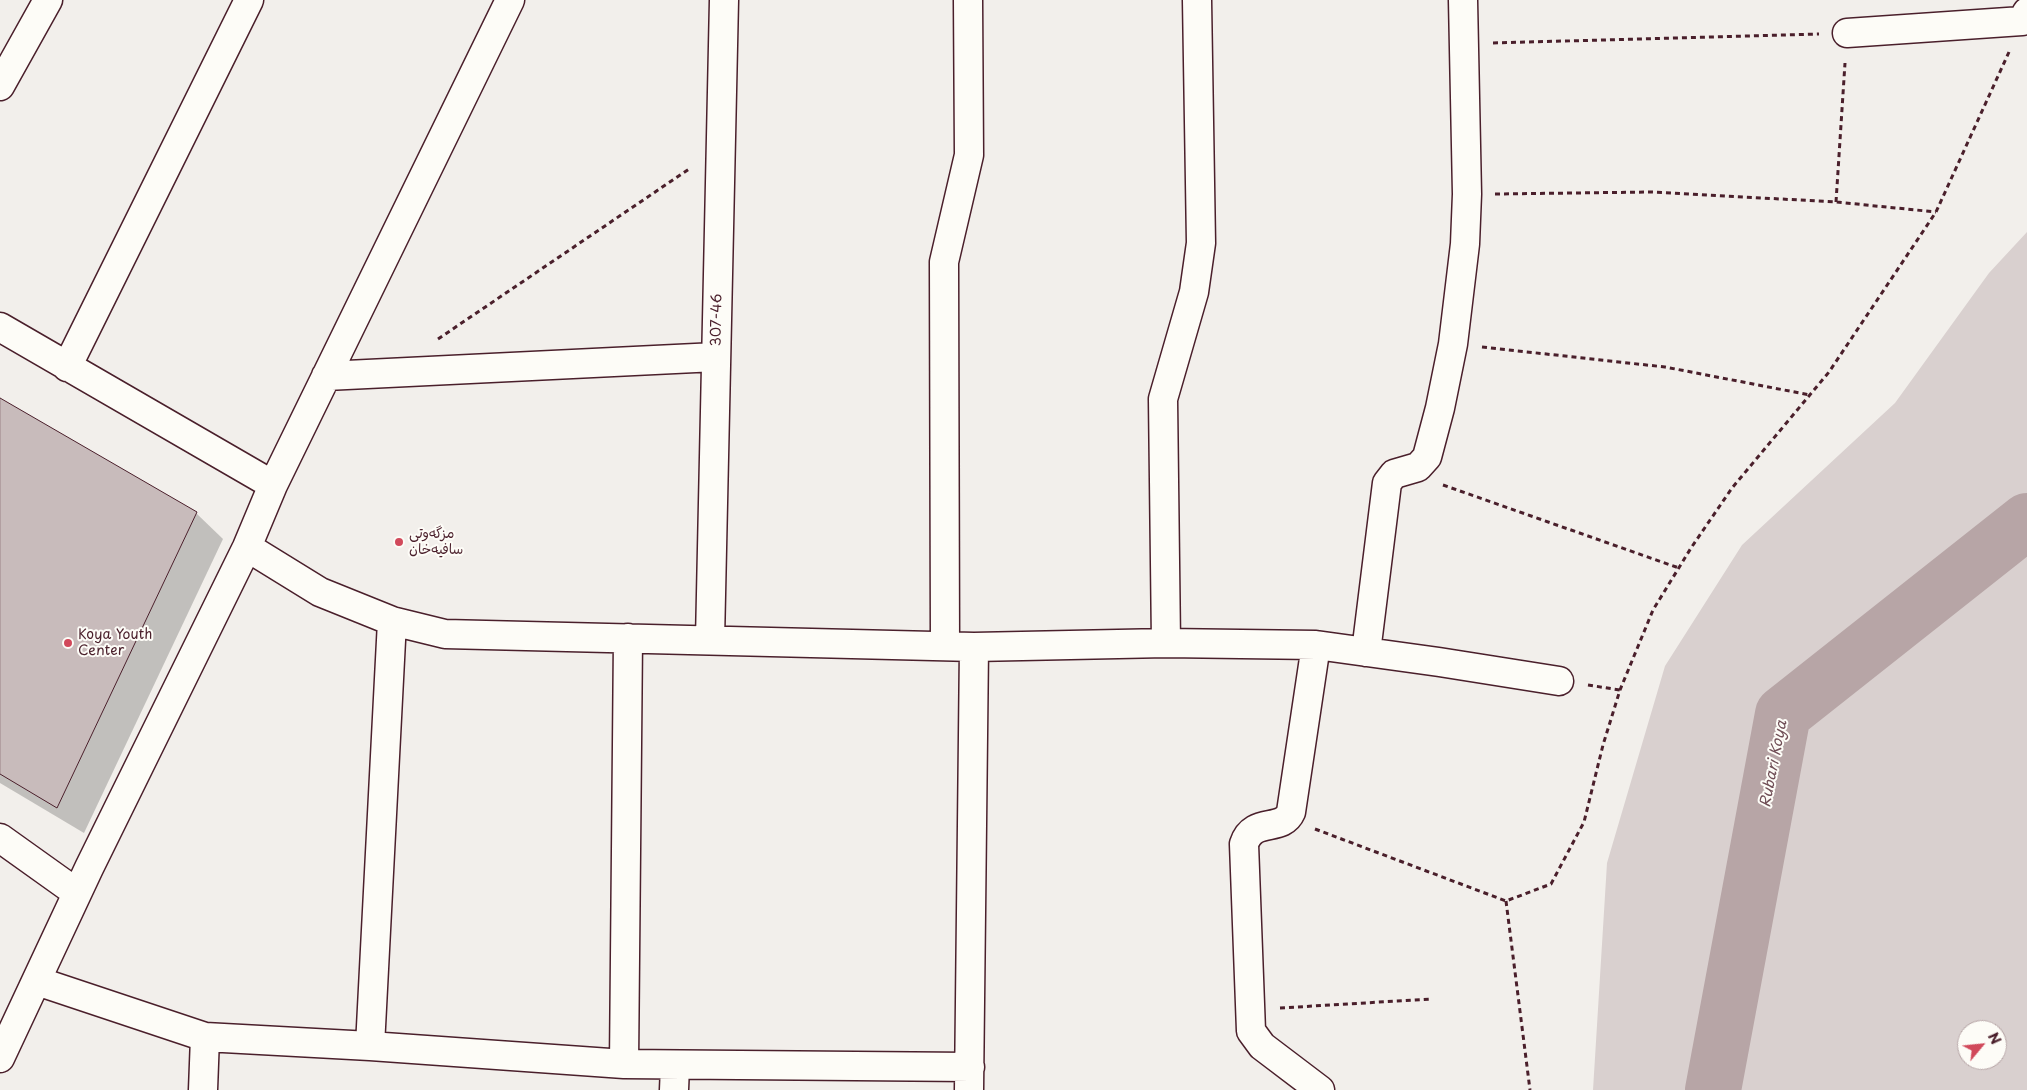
<!DOCTYPE html>
<html>
<head>
<meta charset="utf-8">
<style>
  body { margin:0 }
  #map { position:relative; width:2027px; height:1090px; overflow:hidden; background:#f2efeb; font-family:"Playpen Sans",sans-serif }
  canvas { display:block }
  .north { position:absolute; left:1957px; top:1020px; width:50px; height:50px; box-sizing:border-box; background:#fdfcf7; border:1px solid #b5a4a5; border-radius:50%; rotate:62deg; font-size:14px; font-weight:700; line-height:20px; text-align:center; color:#4a1f2b }
  .north::after { content:''; display:block; margin:auto; width:18px; height:22px; background:#d1495b; clip-path:polygon(50% 0,100% 100%,50% 72%,0 100%) }
</style>
</head>
<body>
<div id="map">
<canvas width="2027" height="1090"></canvas>
<div class="north">N</div>
</div>
<script>
const context = document.querySelector('canvas').getContext('2d');
context.lineJoin = 'round';
function paint(path, color) { context.fillStyle = color; context.fill(path, 'evenodd'); }
function trace(path, color, width, dash) { context.strokeStyle = color; context.lineWidth = width; context.lineCap = dash ? 'butt' : 'round'; context.setLineDash(dash || []); context.stroke(path); }
function drawText(font, color, halo, rows, align = 'center') {
  context.font = font + ' "Playpen Sans","Playpen Sans Arabic",sans-serif'; context.lineWidth = 4; context.setLineDash([]); context.textBaseline = 'middle'; context.strokeStyle = halo; context.fillStyle = color; for (const [text, x, y, turn = 0] of rows) {
    context.save(); context.translate(x, y); context.rotate((+turn || 0) * Math.PI / 180); context.textAlign = isNaN(turn) ? turn : align; if (halo) context.strokeText(text, 0, 0); context.fillText(text, 0, 0); context.restore();
  }
}
paint(new Path2D(`
  M2027,232v858h-434l14,-227 58,-197 77,-121 153,-142 94,-130zM1967,1030h30v30h-30z`), '#d9d0cf');
paint(new Path2D(`
  M0,400l196,113 27,26 -139,294 -84,-50z`), '#0003');
trace(new Path2D(`
  M1713,1090l70,-376 244,-193`), '#b7a5a6', 56);
const building = new Path2D(`
  M0,398l197,114 -140,296 -57,-34z`);
paint(building, '#c8bbbb');
trace(building, '#4a1f2b', 1);
const minor = new Path2D(`
  M1847,33l175,-12 5,-9
  M0,86l48,-86
  M0,327l273,158
  M67,367l182,-367
  M326,376l390,-19
  M247,547l73,45 72,29 53,13 529,13 192,-4 150,2 123,17 120,19
  M710,640l14,-640
  M1166,643l-3,-244 31,-107 7,-49 -4,-243
  M1316,645l-25,167c-9,21 -38,4 -47,32l7,187 11,15 58,44
  M945,646l-1,-384 25,-107 -1,-155
  M1366,652l21,-169 7,-9 24,-7 9,-10 13,-49 13,-64 12,-100 2,-50 -4,-194
  M0,838l77,55
  M37,981l168,56 165,9 254,18 346,3
  M370,1046l22,-425
  M0,1058l89,-190 158,-321 26,-62 237,-485
  M624,1064l4,-426
  M203,1090l2,-53
  M674,1090l1,-24
  M969,1090l5,-443`);
trace(minor, '#4a1f2b', 31);
trace(new Path2D(`
  M1493,43l326,-9
  M1495,194l157,-2 184,10 100,10
  M1836,202l9,-139
  M438,339l251,-170
  M1482,347l183,20 145,28
  M1443,485l236,83
  M1588,685l32,5
  M1315,829l191,72 45,-17 33,-62 19,-77 17,-55 33,-80 38,-62 41,-60 97,-116 107,-160 73,-160
  M1506,901l24,189
  M1280,1008l151,-9`), '#4a1f2b', 3, [5, 4]);
trace(minor, '#fdfcf7', 28);
for (const [x, y, r, color] of [
  [399,542,5,"#d1495b"],
  [68,643,5,"#d1495b"]
]) { const dot = new Path2D(); dot.arc(x, y, r, 0, 2 * Math.PI); context.fillStyle = color; context.fill(dot); trace(dot, '#fdfcf7', 2); }
drawText('14px', '#4a1f2b', '#fdfcf7', [
  ["307-46",717,320,-89]
]);
drawText('14px', '#4a1f2b', '#fdfcf7', [
  ["مزگه‌وتی",409,534],
  ["سافیه‌خان",409,550],
  ["Koya Youth",78,635],
  ["Center",78,651]
], 'left');
drawText('italic 15px', '#704e56', '#fdfcf7', [
  ["Rubari Koya",1774,764,-79]
]);
</script>
</body>
</html>
